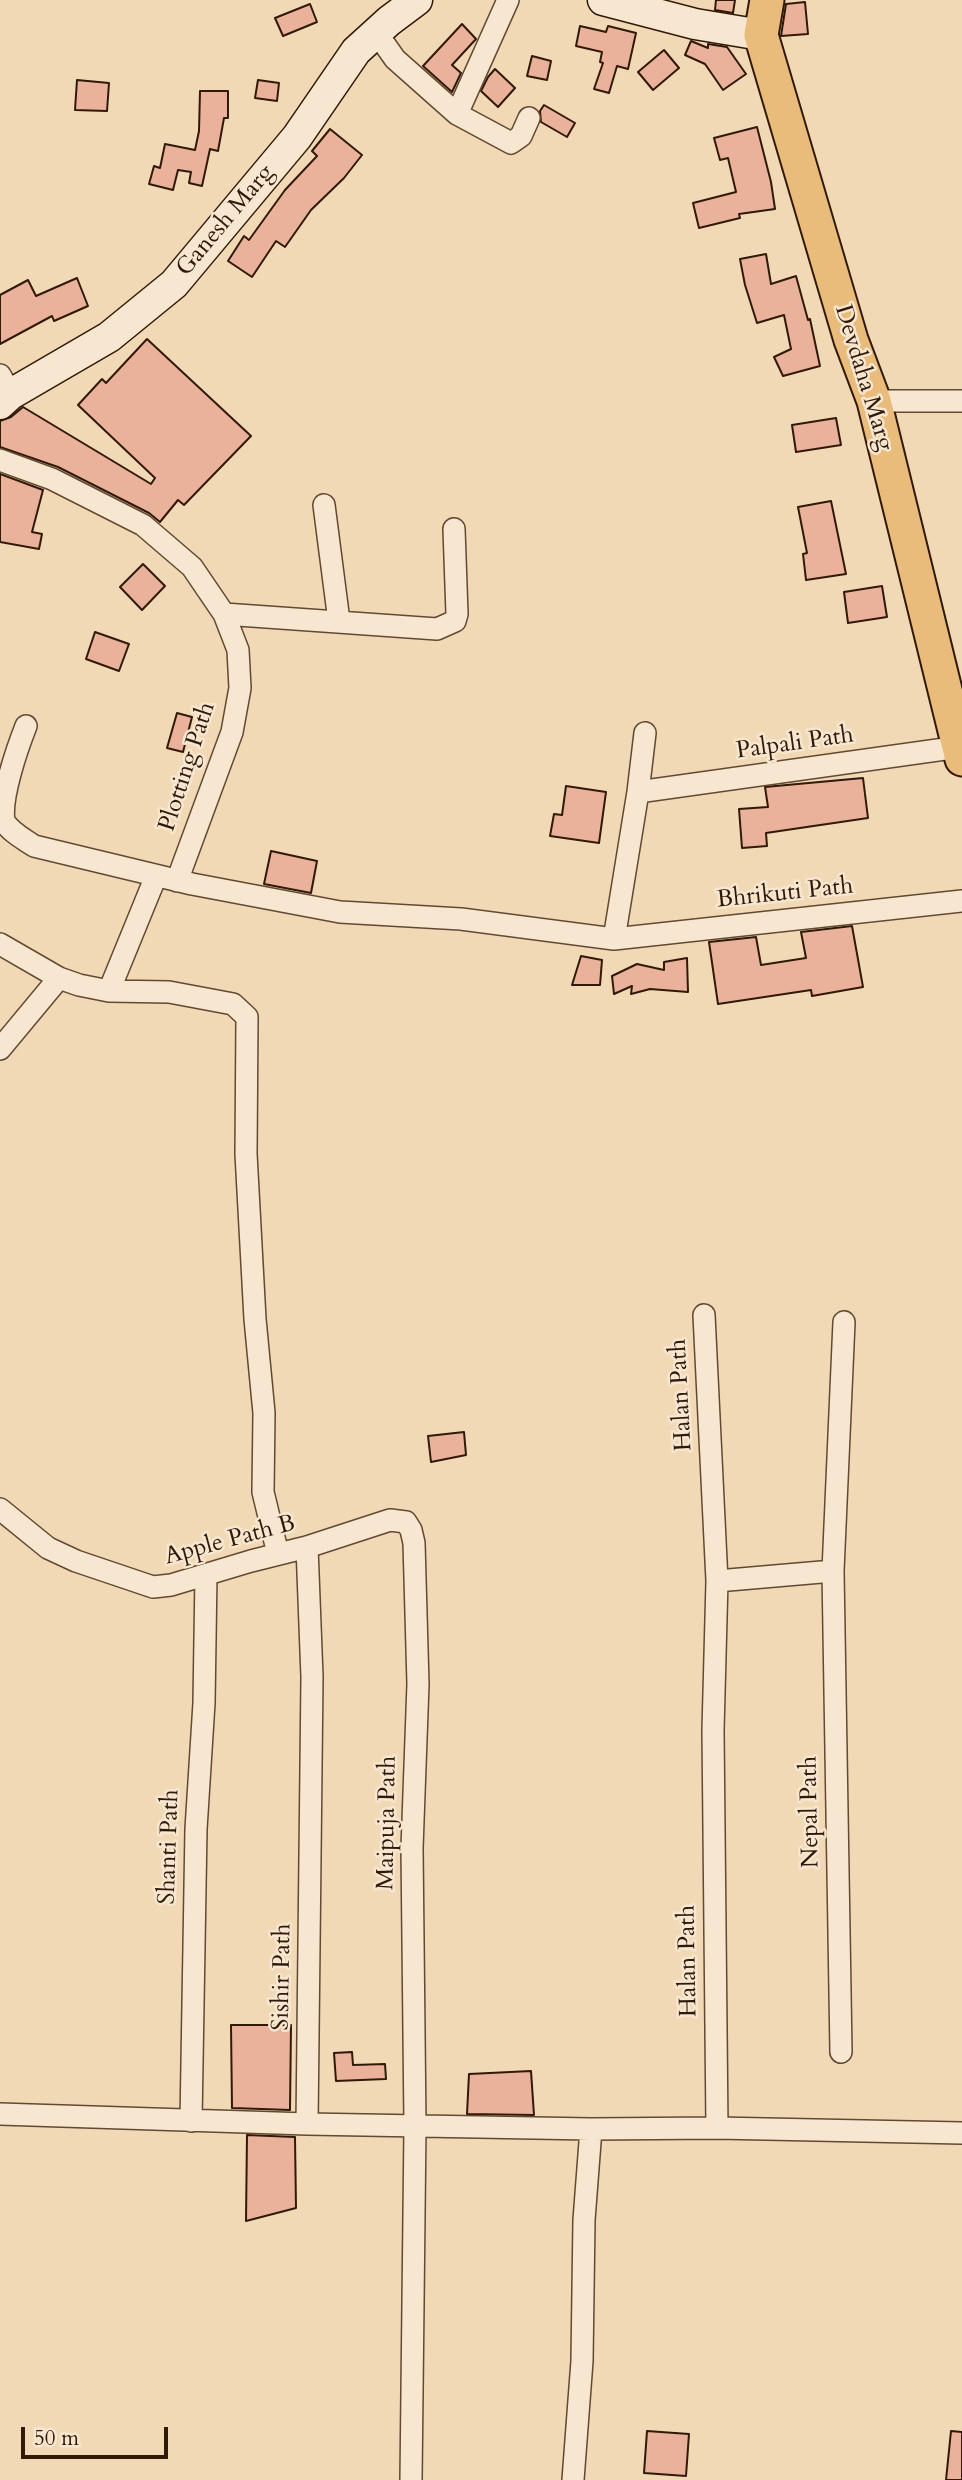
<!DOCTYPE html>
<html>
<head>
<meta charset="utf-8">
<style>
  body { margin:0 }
  #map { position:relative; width:962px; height:2480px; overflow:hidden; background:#f2d9b6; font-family:Cardo,serif }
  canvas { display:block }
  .scale { position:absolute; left:21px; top:2427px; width:147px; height:32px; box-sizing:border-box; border:4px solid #311907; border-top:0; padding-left:9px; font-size:21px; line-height:24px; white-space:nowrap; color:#311907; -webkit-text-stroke:5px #f7e6d0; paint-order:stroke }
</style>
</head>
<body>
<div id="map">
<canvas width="962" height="2480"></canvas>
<div class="scale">50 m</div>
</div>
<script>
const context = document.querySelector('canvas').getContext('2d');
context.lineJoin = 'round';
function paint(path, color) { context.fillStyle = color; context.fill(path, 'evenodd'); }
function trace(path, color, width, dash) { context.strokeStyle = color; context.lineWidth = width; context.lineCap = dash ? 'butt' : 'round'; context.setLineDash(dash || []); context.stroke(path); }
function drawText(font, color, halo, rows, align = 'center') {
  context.font = font + ' Cardo,serif'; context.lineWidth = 5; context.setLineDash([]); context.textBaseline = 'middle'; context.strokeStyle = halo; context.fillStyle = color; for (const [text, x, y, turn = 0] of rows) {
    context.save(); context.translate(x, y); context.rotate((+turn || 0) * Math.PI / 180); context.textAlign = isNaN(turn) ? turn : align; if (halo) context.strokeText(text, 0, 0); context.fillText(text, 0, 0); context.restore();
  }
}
const building = new Path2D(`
  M716,0h19l-2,13 -18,-3z
  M805,2l3,32 -27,2 5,-32z
  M310,4l7,18 -34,14 -8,-18z
  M462,24l14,15 -24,26 9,8 -9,19 -29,-26z
  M580,26l26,6 2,-6 28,7 -8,36 -11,-3 -8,27 -15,-4 9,-26 -3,-1 2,-10 -26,-6z
  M691,41l17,7v-4l19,3 19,27 -23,16 -18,-26 -20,-9z
  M664,50l15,18 -26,22 -15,-18z
  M532,56l19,5 -4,19 -20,-4z
  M495,69l20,19 -17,19 -17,-16 7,-14z
  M77,80l32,3 -2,28 -32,-1z
  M258,80l21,3 -2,18 -22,-3z
  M200,91h28v27h-4l-6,33 -8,-2 -8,37 -13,-3 2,-11 -13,-2 -5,20 -24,-6 5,-18 6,2 5,-24 30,6 4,-19z
  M544,105l31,18 -8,14 -26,-15 -1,-11z
  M757,127l14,55 4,27 -36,5 1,4 -41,10 -6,-25 43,-11 -8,-34 -8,2 -6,-22z
  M330,129l32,26 -18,23 -33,32 -26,37 -9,-6 -24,36 -24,-16 16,-25 5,4 36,-50 32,-34 -5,-5z
  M766,254l5,30 25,-8 12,44 2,-1 10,47 -37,10 -9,-19 17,-8 -7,-34 -27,8 -12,-38 -5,-26z
  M77,278l11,28 -34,15 -2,-5 -52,28v-49l28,-15 8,16z
  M147,339l104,97 -67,69 -6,-5 -18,22 -11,-9 -91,-46 -58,-20v-26l11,-4 12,-10 128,77 4,-6 -77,-73 24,-26 4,4z
  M836,418l5,27 -45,7 -4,-27z
  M0,474l43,16 -11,42 10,2 -3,15 -39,-7z
  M831,501l15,73 -40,6 -3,-26 4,-1 -9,-46z
  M143,564l22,22 -23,24 -22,-23z
  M882,586l5,31 -39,6 -4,-31z
  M95,632l34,12 -10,27 -33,-12z
  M177,713l15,4 -9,35 -16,-4z
  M863,778l5,40 -102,15 1,13 -25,2 -3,-39 29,-2 -3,-20z
  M566,786l40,6 -7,51 -49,-7 4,-22 8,1z
  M271,851l46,10 -6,32 -47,-9z
  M852,926l11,61 -51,9 -1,-6 -93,14 -9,-62 47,-5 5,28 45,-7 -5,-26z
  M581,956l21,4 -2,25h-28z
  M687,958l1,34 -38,-3 -19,5 1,-8 -18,8 -2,-18 25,-12 27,6v-8z
  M464,1432l2,23 -35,7 -3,-26z
  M231,2025h60l-1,85 -58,-2z
  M352,2052l1,13 32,-1 1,15 -50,2 -2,-28z
  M531,2071l3,44 -67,-1 2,-40z
  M247,2135l48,2 1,71 -50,13z
  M647,2431l42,3 -3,42 -42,-3z
  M951,2431l11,1v48h-16z`);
paint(building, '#ebb29b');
trace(building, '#311907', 2);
const street = new Path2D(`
  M376,32l19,27 62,55 54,29 10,-7 8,-18
  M457,114l51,-114
  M0,375l11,19
  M874,401h88
  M0,460l52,19 91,46 49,42 32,47 14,36 2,38 -8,44 -55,149
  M324,505l15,116
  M224,614l213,15 18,-8 2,-7 -3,-85
  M26,726c-9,23 -26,72 -22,95 6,11 20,18 30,25l158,38 148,28 121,7 153,20 348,-38
  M638,792l321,-45
  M614,939l24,-147 7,-59
  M0,944l59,34 20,7 30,6 60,1 64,12 14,13 -1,137 9,165 9,94 -1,79 15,62
  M109,991l47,-115
  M0,1049l59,-71
  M0,1509l48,39 28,13 77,26 18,-2 80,-24 56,-14 83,-27 16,2 5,8 3,13 4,141 -6,164 3,278 -4,354
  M307,1547l5,130 -5,447 284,5
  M833,1571l8,481
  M717,1581l116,-10 11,-249
  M0,2114l307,10
  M191,2121l5,-292 8,-126 2,-128
  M717,2128l245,5
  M573,2480l9,-119 2,-141 7,-91 126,-1 -4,-398 4,-149 -13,-266`);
const secondary = new Path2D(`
  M603,0l92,24 66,11
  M0,404l11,-10 98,-57 65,-53 123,-147 59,-86 33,-30 28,-21`);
const primary = new Path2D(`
  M767,0l-6,35 90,305 23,61 88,358`);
trace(street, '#614933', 24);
trace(secondary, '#311907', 33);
trace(primary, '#311907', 37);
trace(street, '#f7e6d0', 21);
trace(secondary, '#f7e6d0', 30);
trace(primary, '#e9bc7b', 33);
drawText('24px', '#311907', '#f7e6d0', [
  ["Ganesh Marg",226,221,-50],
  ["Devdaha Marg",863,378,73],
  ["Palpali Path",795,744,-8],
  ["Plotting Path",188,767,-72],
  ["Bhrikuti Path",785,894,-6],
  ["Halan Path",682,1395,-93],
  ["Apple Path B",230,1541,-15],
  ["Nepal Path",811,1812,-91],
  ["Maipuja Path",388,1823,-89],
  ["Shanti Path",170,1847,-88],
  ["Halan Path",689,1961,-91],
  ["Sishir Path",283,1977,-89]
]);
</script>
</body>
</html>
